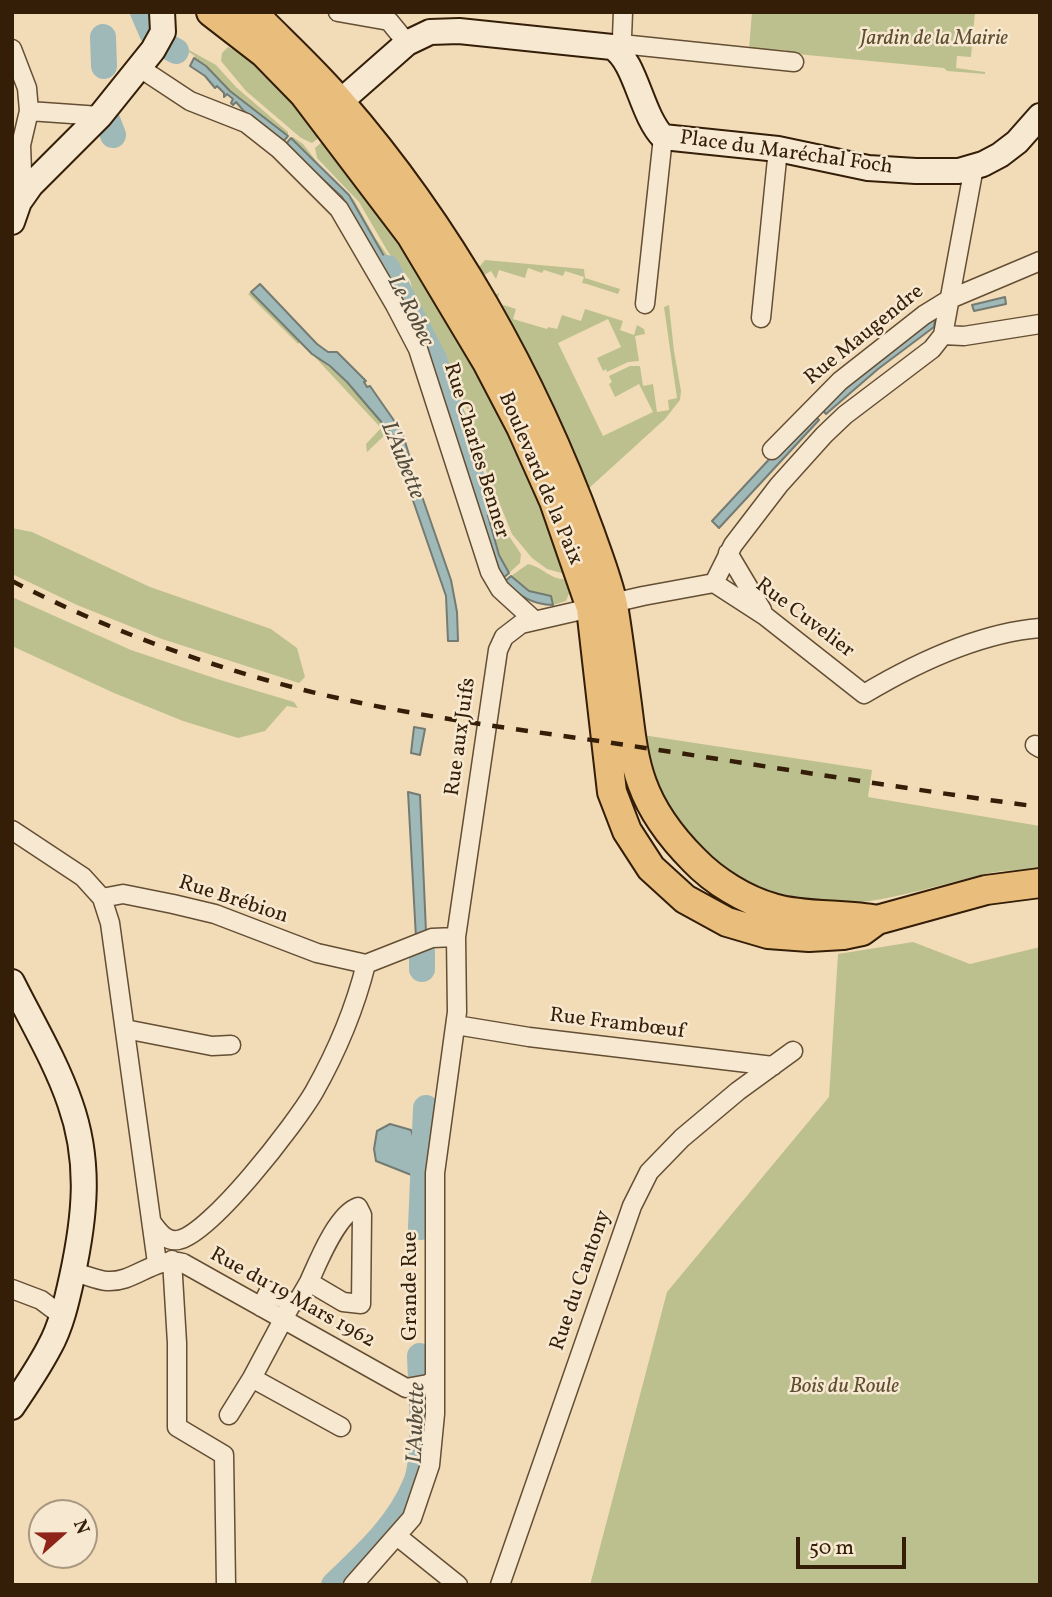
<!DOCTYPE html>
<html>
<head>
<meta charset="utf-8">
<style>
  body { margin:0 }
  #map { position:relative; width:1052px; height:1597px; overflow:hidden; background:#f2dcb8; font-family:Vollkorn,serif }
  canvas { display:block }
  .frame { position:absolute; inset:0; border:14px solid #341e08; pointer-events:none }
  .north { position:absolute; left:28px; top:1499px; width:70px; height:70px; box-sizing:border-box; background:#f7e8d1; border:2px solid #a99781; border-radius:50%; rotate:69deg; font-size:19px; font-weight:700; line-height:28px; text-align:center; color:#341e08 }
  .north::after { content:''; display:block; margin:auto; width:24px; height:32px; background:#8f2418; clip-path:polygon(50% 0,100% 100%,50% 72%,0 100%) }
  .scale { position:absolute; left:796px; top:1537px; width:110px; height:32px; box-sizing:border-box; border:4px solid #341e08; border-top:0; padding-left:9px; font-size:21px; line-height:24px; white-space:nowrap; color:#341e08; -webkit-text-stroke:5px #f7e8d1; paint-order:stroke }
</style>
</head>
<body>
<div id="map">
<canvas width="1052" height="1597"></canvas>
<div class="frame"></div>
<div class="north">N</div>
<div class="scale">50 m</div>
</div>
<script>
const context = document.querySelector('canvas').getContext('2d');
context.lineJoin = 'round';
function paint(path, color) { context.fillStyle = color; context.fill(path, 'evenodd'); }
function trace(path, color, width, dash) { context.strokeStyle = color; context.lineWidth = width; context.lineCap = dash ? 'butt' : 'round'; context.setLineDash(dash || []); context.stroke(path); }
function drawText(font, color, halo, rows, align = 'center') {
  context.font = font + ' Vollkorn,serif'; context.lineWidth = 5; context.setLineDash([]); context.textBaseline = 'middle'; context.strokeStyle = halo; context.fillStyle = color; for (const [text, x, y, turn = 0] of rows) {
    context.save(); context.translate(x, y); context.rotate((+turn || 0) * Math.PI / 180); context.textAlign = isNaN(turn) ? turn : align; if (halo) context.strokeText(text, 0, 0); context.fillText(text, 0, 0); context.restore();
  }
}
paint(new Path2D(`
  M752,12h223l-4,45 -14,-1 -1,12 29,4v2l-38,-3 -3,-3 -158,-15v-3l-37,-1z
  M171,40l45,25 20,22 52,45v4l-58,-45 -24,-25 -12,-8 1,-2z
  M228,47l18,9 70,70 4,11 -8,6 -11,-5 -55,-47 -25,-30 1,-8z
  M293,137l10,7 14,18 37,38 22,39 31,44 1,15 -59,-103 -58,-57z
  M324,140h6l135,198 81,172 19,64 -18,-5 -15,-11 -20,-24 -31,-76 -15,-52 -33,-77 -19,-33 -4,-16 -22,-28 -29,-50 -42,-44 -2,-10z
  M485,260l99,9 1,9 35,11 -2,5 -31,-10 -5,-1 2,-6 -19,-6 -2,5 -19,-6 -2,3 -14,-5 -3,10 -26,-8 -3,9 -5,-8 -10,6 11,19 7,-3 -2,10 19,6 -3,10 34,10 1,-2 9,2 5,-14 19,6 4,-12 38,12 -3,9 14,5 3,-10 7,4 1,5 -10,2 4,25 -11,1 -21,10 -1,-3 -3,2 -6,-13 24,-11 -13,-28 -50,24 45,93 50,-24 -14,-28 -24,13 -6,-13 3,-2 -3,-6 21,-10h10l3,20 10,-2 4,28 12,-2 -1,-10 9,-2 -13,-91 5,-2 5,46 7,40 -1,9 -15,19 -78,71 -112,-218z
  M251,292l49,50 -2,2 -50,-50z
  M413,301l14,23 20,46 -1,3 -3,1 -33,-72z
  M312,354c31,20 53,49 77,77l-22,21 -1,-8 15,-16z
  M459,404c13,12 15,42 19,59l-4,4 -20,-62z
  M485,490l7,4 15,39 14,21 -1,9 -11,10c-17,-23 -21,-55 -28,-82z
  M12,528l20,4 118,55 121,42 26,19 8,29 -6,6 -137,-44 -85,-34 -65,-31z
  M528,564c15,3 23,17 40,15l2,12 -4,10 -13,4 -2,-9 -22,-5 -18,-15z
  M12,597l119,53 86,29 77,23 4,6 -11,-2 -22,25 -27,7 -55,-17 -69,-28 -102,-47z
  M636,734l236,36 -4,27 172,29v42c-19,2 -40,2 -59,7 -101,25 -190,60 -276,-23 -11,-10 -27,-21 -35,-34 -14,-24 -23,-58 -34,-84z
  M913,942l57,22 70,-17v638h-450l77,-293 162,-195 9,-143z`), '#bcc08e');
const water = new Path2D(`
  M194,58l12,8 24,25 58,45 -6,7 -39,-33 -7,-8 -3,3 -2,-2 2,-4 -6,-5 -3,3v-4l-7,-7 -2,2 -10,-12 -15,-10z
  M291,138l58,57 59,103 -7,3 -59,-104 -57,-52z
  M260,284l57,60 11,8h9l29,29 -2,1 3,5 3,-1 32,46 9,29 -4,1 6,18 3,-1 35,101 6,32 1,29h-10l-2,-45 -57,-165 -42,-49 -17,-16 -18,-12 -61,-62z
  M1005,297l1,7 -32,7 -2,-6z
  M410,302l20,38 13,34 -7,3 -34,-72z
  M936,314l-2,13 -56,42 -52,45 -7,-8z
  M454,405l20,62 -8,3 -19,-60z
  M812,413l7,7 -100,108 -7,-7z
  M475,470l24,85 10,18 -7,6 -35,-106z
  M511,576l18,15 22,5 2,9c-21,0 -34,-10 -49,-23z
  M414,727l11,2 -5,26 -9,-2z
  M408,792l12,3 6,137 -10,6z
  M390,1124l21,6 4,13 -1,33 -38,-15 -2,-12 3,-18z`);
paint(water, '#9fb9b9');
trace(water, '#747b72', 2);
trace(new Path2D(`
  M143,12l9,21
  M103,37l1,29
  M167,46l9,5
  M108,122l5,13
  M387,268l47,91 46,145
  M422,969v-18
  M421,1227l5,-119
  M334,1585c31,-30 64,-59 81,-100 12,-25 6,-99 5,-129`), '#9fb9b9', 26);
const street = new Path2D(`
  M338,12l51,9 18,22
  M12,49l15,39 2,23 -8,34 2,52
  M618,50l13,-5 163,17
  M618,50l4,-13 1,-25
  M140,68l50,33 56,22 33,26 60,60 56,96 23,44 72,223 10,17 34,31
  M29,111l71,5
  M645,304l18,-167
  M761,318l17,-169
  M943,335l31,-168
  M772,450l68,-69 84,-66 26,-16 90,-38
  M728,553l34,57
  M714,583l19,-38 46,-60 45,-50 21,-20 87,-66 11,-14 21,1 76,-12
  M714,583l51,33 99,78c52,-31 115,-61 176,-66
  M1035,745l5,3
  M12,830l71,47 19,21 21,-4 50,10 42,10 102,39 49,11 66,-26 24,-1
  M102,898l8,25 47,340
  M456,1025l73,12 244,29
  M125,1029l87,17 19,-1
  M153,1224c6,8 13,18 25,16 32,-5 118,-117 136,-148 22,-39 41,-84 52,-128
  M172,1260l5,83v84l47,28 2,130
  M73,1272c11,2 23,8 34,9 28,2 48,-26 76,-18l223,125 22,-4 7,-5
  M12,1289l29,11 20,15
  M292,1303l6,-2 11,-19 34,20 18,2 1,-89 -4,-8c-21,7 -40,55 -49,75
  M261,1307l8,-16 23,12 -40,75 89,49
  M229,1415l23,-37
  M397,1536l61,49
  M353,1585l59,-67 18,-53 5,-51v-241l22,-161 -1,-75 42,-287 6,-13 17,-13 122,-28 71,-13
  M500,1585l132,-379 17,-34 33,-34 56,-47 55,-40`);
const secondary = new Path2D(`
  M340,102l67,-59 23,-11 29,-1 153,16c24,14 29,68 51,90l115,12 90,19 48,3h43l24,-7 17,-9 17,-13 23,-26
  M12,222l7,-20 12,-17 69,-69 53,-66 10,-18 -1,-20
  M12,982c20,40 44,80 58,121 21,59 15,114 2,174 -5,23 -11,50 -23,71 -11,21 -24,40 -37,59`);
const primary = new Path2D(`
  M211,12l53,41 40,41 107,141 76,127 34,65 33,74 37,107 21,184 15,39 24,37 34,31 42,23 41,12 41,3 34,-2 19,-4 15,-11 109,-30 54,-7
  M249,12l13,10c26,26 53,51 77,79 110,126 194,276 251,432 8,23 18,48 23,72 5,30 9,62 13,92 4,29 6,59 16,86 10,28 31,56 52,77 20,21 51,40 79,48 29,9 73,6 104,12`);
trace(street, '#644e34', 21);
trace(secondary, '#341e08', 28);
trace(primary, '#341e08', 32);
trace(street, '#f7e8d1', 18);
trace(secondary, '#f7e8d1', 24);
trace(primary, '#e9be7c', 28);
trace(new Path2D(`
  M12,581c95,49 200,87 304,112 100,24 202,36 303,51 141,21 280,44 421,63`), '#341e08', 4.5, [12, 12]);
drawText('italic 21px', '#5d4f30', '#f7e8d1', [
  ["Jardin de la Mairie",934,40],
  ["Bois du Roule",844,1388]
]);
drawText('21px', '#341e08', '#f7e8d1', [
  ["Place du Maréchal Foch",786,154,8],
  ["Rue Maugendre",865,336,-39],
  ["Rue Charles Benner",475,451,73],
  ["Boulevard de la Paix",539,479,67],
  ["Rue Cuvelier",804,619,37],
  ["Rue aux Juifs",462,737,-82],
  ["Rue Brébion",233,901,18],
  ["Rue Frambœuf",617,1025,7],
  ["Rue du Cantony",582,1281,-71],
  ["Grande Rue",412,1286,-90],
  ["Rue du 19 Mars 1962",292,1299,29]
]);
drawText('italic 23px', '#544c3d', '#f7e8d1', [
  ["Le Robec",409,312,63],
  ["L'Aubette",401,461,68],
  ["L'Aubette",418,1423,-88]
]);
</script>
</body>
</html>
